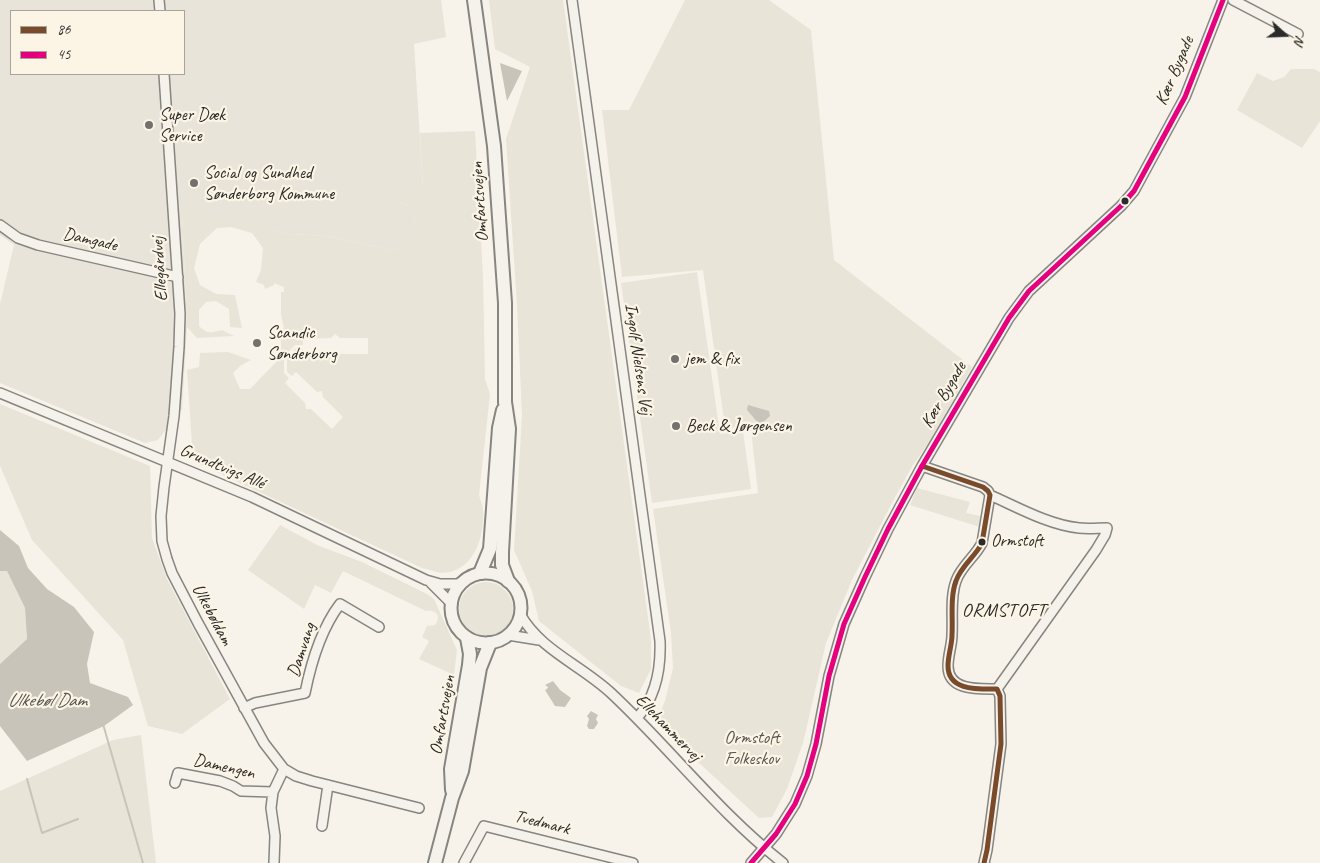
<!DOCTYPE html>
<html>
<head>
<meta charset="utf-8">
<style>
  body { margin:0 }
  #map { position:relative; width:1320px; height:863px; overflow:hidden; background:#f7f3ea; font-family:Caveat,sans-serif }
  canvas { display:block }
  .legend { position:absolute; left:10px; top:10px; width:175px; height:65px; box-sizing:border-box; background:#fcf5e5; border:1px solid #a8a49b; margin:0; padding:6px 9px; list-style:none; font-size:15px; color:#2b2b2b }
  .legend li { display:flex; align-items:center; gap:10px; height:25px }
  .legend b { width:25px; border:1px solid #a8a49b }
  .north { position:absolute; left:1260px; top:10px; width:50px; height:50px; -webkit-text-stroke:4px #fcf5e5; paint-order:stroke; rotate:110deg; font-size:14px; font-weight:700; line-height:20px; text-align:center; color:#2b2b2b }
  .north::after { content:''; display:block; margin:auto; width:18px; height:22px; background:#2b2b2b; clip-path:polygon(50% 0,100% 100%,50% 72%,0 100%) }
</style>
</head>
<body>
<div id="map">
<canvas width="1320" height="863"></canvas>
<ul class="legend">
<li><b style="height:6px;background:#7a4b2a"></b>86</li>
<li><b style="height:6px;background:#e5007d"></b>45</li>
</ul>
<div class="north">N</div>
</div>
<script>
const context = document.querySelector('canvas').getContext('2d');
context.lineJoin = 'round';
function paint(path, color) { context.fillStyle = color; context.fill(path, 'evenodd'); }
function trace(path, color, width, dash) { context.strokeStyle = color; context.lineWidth = width; context.lineCap = dash ? 'butt' : 'round'; context.setLineDash(dash || []); context.stroke(path); }
function drawText(font, color, halo, rows, align = 'center') {
  context.font = font + ' Caveat,sans-serif'; context.lineWidth = 4.5; context.setLineDash([]); context.textBaseline = 'middle'; context.strokeStyle = halo; context.fillStyle = color; for (const [text, x, y, turn = 0] of rows) {
    context.save(); context.translate(x, y); context.rotate((+turn || 0) * Math.PI / 180); context.textAlign = isNaN(turn) ? turn : align; if (halo) context.strokeText(text, 0, 0); context.fillText(text, 0, 0); context.restore();
  }
}
paint(new Path2D(`
  M0,0h441l5,37 -32,7 9,142 -34,11 20,9 6,17 -8,14 -12,14 -69,-15 -37,-2 -107,-25 5,118 -5,82 -24,31 -13,3 -145,-60v-79l14,-59 -14,-10zM11,11h173v63h-173z
  M697,272l23,162 23,-3 8,58 -99,14 -31,-220z`), '#e9e4d9');
paint(new Path2D(`
  M489,0h74l88,640v29l-12,24 -18,-7 -82,-65 -7,-30 -18,-41 8,-135 -5,-110 -11,-166 24,-72 -35,-18z
  M685,0h84l42,30 23,230 138,107 -40,71 -19,27 -19,34 -42,81 -26,63 -23,100 -16,46 -15,28 -13,1 -61,-56 -41,-42 8,-19 8,-33 -2,-35 -18,-124 105,-16 -7,-64 -26,-2 -22,-157 -81,7 -20,-167h27z
  M1291,69h23l6,3v49l-18,27 -65,-38 20,-37 16,8 11,-4z
  M475,131l8,145 2,103 5,15 -11,101c1,5 4,10 4,15 2,28 -10,63 -42,63 -6,-1 -13,-4 -19,-5l-229,-107 -6,-91 12,-3 1,-14 28,-1 23,8 -11,6 -7,7 7,16h10l30,-31 4,1v14l5,5 -4,5 20,20 1,6h5l21,20 11,-12 -20,-20 -1,-6 -5,1 -21,-20 -4,4 -5,-4v-14l9,-10 7,1v6l29,-1 3,4 5,-4h28v-16h-28l-5,-4 -4,4 -28,1v6h-8l-10,10 -4,-2v-22l3,-3 -3,-13v-23h3v-5l-10,-4v2l-9,4 -1,-4 -8,-3 5,-12 2,-22 -11,-15 -21,-6 -14,1 -17,16 -6,24 6,17 16,9 19,1 7,33 -12,-1 -1,-18 -13,-8 -10,1 -7,8v16c8,8 12,7 23,4l12,6 -37,2 -10,-11 -5,-119 107,26 37,2 69,15 12,-14 8,-14 -6,-17 -20,-9 2,-7 32,-4 -3,-53z
  M0,404l150,62 2,72 15,41 63,120 -48,35 -34,-8 -25,-86 -91,-100 -32,-74z
  M917,488l53,14 -4,11 19,4 -2,11 -73,-23z
  M280,525l37,20 45,17 65,32 7,5 23,51 -3,25 -35,-16 10,-18 -7,-4 5,-11 8,-1c7,-9 1,-16 -9,-14l-83,-40 -12,22 -16,-8 -11,24 -56,-39z
  M0,571h7l18,37 2,31 -27,25z
  M459 609a27 27 0 1 1 54 0a27 27 0 1 1-54 0Z
  M141,735l15,128h-156v-72l113,-51z`), '#e9e4d8');
paint(new Path2D(`
  M500,63l22,8 -15,30z
  M748,405l21,6 1,5 -10,9 -13,-15z
  M0,530l19,16 9,22 19,21 27,18 20,25 -7,32 3,19 38,14 5,8 -29,21 -77,35 -27,-35v-62l27,-25 -2,-31 -18,-37h-7z
  M553,681l7,9 11,8 -6,9 -10,-1 -10,-16 2,-1 1,-2 -3,-2z
  M591,711l7,4 -2,4 2,4 -4,6h-5l-2,-3 2,-7 -2,-3z`), '#c8c4ba');
trace(new Path2D(`
  M103,724l40,139
  M27,779l15,54 36,-14`), '#c8c4ba', 2);
const minor = new Path2D(`
  M159,0l1,11
  M572,0l88,641c1,28 -4,56 -23,77
  M1233,0l65,34
  M164,74l16,240 -1,33 -5,69 -10,71 -3,29 1,25 5,18 5,14 26,50 66,120 20,26 12,7 16,5 107,27
  M0,225l18,13 20,7 140,32
  M0,393l252,104 174,83 14,4h20
  M922,466l61,21 5,4 2,4 -8,48c-7,14 -21,23 -26,38 -6,16 -3,36 -4,54 0,10 -4,20 -4,31 0,25 30,23 49,23l3,7 1,48 -14,106 -3,13
  M990,495c27,12 59,30 89,33 9,1 19,0 28,0l-2,7 -9,15 -99,139
  M431,583l20,20
  M520,614c20,36 61,51 91,79 59,55 108,120 172,170
  M508,635l31,5
  M244,708l11,-5 50,-10c6,-30 16,-64 35,-89l39,23
  M175,783l3,-10 42,8 13,5 8,5 32,1
  M322,826l6,-41
  M274,863l1,-27 -4,-28 2,-16 11,-23
  M464,863l20,-37 149,37
  M751,863l25,-29 19,-30 12,-28 9,-32 13,-68 15,-52 21,-47 23,-48 34,-63 87,-148 20,-27 92,-85 13,-15 51,-94 38,-97`);
const major = new Path2D(`
  M451 608a35 35 0 1 1 70 0a35 35 0 1 1-70 0Z`);
const highway = new Path2D(`
  M474,0l20,146 11,157v99l4,27 -7,123v13l6,16
  M480,573l10,-24 9,-121 4,-18
  M452,790l-1,-21 18,-104 1,-11 -3,-16
  M435,863l17,-65 10,-27 18,-103 10,-25`);
trace(minor, '#878581', 12);
trace(major, '#878581', 15);
trace(highway, '#878581', 16);
trace(minor, '#f5f2ec', 9);
trace(major, '#f5f2ec', 11);
trace(highway, '#f5f2ec', 12);
trace(new Path2D(`
  M922,466l61,21 5,4 2,4 -8,48c-7,14 -21,23 -26,38 -6,16 -3,36 -4,54 0,10 -4,20 -4,31 0,25 30,23 49,23l3,7 1,48 -14,106 -3,13`), '#7a4b2a', 5);
trace(new Path2D(`
  M751,863l25,-29 19,-30 12,-28 9,-32 13,-68 15,-52 21,-47 23,-48 34,-63 87,-148 20,-27 92,-85 13,-15 51,-94 38,-97`), '#e5007d', 5);
for (const [x, y, r, color] of [
  [149,125,5,"#72716e"],
  [194,183,5,"#72716e"],
  [1125,201,4.5,"#2b2b2b"],
  [257,343,5,"#72716e"],
  [675,359,5,"#72716e"],
  [676,426,5,"#72716e"],
  [982,542,4.5,"#2b2b2b"]
]) { const dot = new Path2D(); dot.arc(x, y, r, 0, 2 * Math.PI); context.fillStyle = color; context.fill(dot); trace(dot, '#fcf5e5', 2); }
drawText('17px', '#2b2b2b', '#fcf5e5', [
  ["Ormstoft",991,542]
], 'left');
drawText('18px', '#2b2b2b', '#fcf5e5', [
  ["Kær Bygade",1175,71,-67],
  ["Omfartsvejen",480,202,-94],
  ["Damgade",90,240,13],
  ["Ellegårdvej",160,269,-94],
  ["Ingolf Nielsens Vej",638,359,82],
  ["Kær Bygade",944,395,-60],
  ["Grundtvigs Allé",222,467,23],
  ["Ulkebøldam",212,615,62],
  ["Damvang",302,650,-72],
  ["Omfartsvejen",443,715,-80],
  ["Ellehammervej",668,728,46],
  ["Damengen",224,767,13],
  ["Tvedmark",542,823,14]
]);
drawText('18px', '#2b2b2b', '#fcf5e5', [
  ["Super Dæk",159,115],
  ["Service",159,136],
  ["Social og Sundhed",204,173],
  ["Sønderborg Kommune",204,194],
  ["Scandic",267,333],
  ["Sønderborg",267,354],
  ["jem & fix",685,359],
  ["Beck & Jørgensen",686,426]
], 'left');
drawText('18px', '#585653', '#fcf5e5', [
  ["Ormstoft",752,738],
  ["Folkeskov",752,759]
]);
context.letterSpacing = '1px';
drawText('19px', '#2b2b2b', '#fcf5e5', [
  ["ORMSTOFT",1004,611]
]);
context.letterSpacing = '0px';
drawText('italic 19px', '#545350', '#fcf5e5', [
  ["Ulkebøl Dam",47,701]
]);
</script>
</body>
</html>
